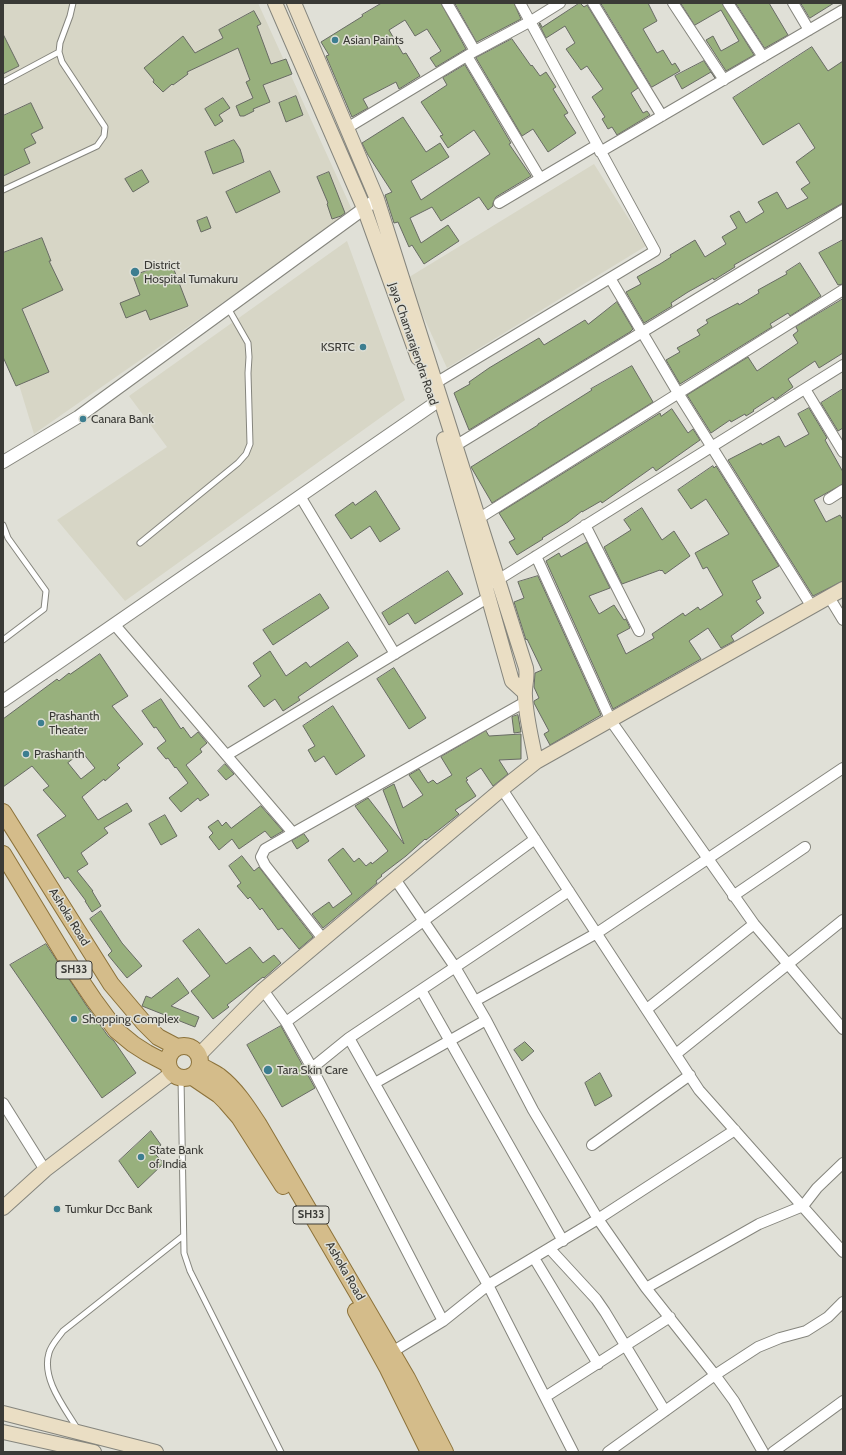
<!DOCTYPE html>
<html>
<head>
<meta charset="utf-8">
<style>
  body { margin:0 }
  #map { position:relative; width:846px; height:1455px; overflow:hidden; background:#e0e0d7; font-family:Cabin,sans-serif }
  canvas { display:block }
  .frame { position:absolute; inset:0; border:4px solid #3a3a36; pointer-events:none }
</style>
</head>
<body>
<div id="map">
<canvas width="846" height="1455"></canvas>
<div class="frame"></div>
</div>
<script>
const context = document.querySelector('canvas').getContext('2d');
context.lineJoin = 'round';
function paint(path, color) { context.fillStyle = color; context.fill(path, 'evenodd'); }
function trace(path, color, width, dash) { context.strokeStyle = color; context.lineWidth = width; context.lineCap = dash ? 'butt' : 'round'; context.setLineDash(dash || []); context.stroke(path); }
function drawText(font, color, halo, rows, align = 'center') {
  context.font = font + ' Cabin,sans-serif'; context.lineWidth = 3; context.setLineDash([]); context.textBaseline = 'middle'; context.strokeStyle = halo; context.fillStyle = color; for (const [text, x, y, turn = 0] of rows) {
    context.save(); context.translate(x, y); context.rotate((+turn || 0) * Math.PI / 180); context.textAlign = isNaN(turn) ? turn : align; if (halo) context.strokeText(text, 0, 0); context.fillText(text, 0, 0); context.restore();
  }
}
paint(new Path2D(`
  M3,3h255l95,209 -319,222 -31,-102z
  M594,164l52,82 -199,122 -41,-89z
  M347,241l58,159 -280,201 -68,-81 110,-73 -38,-51z`), '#d7d6c6');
const building = new Path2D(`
  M382,3h59l25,46 -30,18 -6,-9 11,-7 -14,-22 -12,7 -10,-16 -16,10 14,24 3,-1 14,23 -21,13 -3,-7 -33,17 5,9 -16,9 -26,-61 3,-1 -8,-13 42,-26 -1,-1z
  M455,3h59l7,16 -44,23z
  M580,3l4,4 3,-2 51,83 -7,5 12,20 4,-2 3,4 -33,20 -5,-8 -4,2 -6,-10 3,-2 -13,-20 11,-8 -16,-23 -6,4 -15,-21 9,-6 -10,-17 -19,12 -7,-14 1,-1 2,4z
  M601,3h47l9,18 -14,8 14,24 6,-3 9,15 3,-2 5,8 -28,16z
  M681,3h41l32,52 -28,16 -20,-31 7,-4 8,15 18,-10 -18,-31 -26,15z
  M736,3h33l19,32 -23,13z
  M801,3h33l-24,15z
  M254,11l7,13 -4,2 14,38 15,-5 6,15 -29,11 7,17 -17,7 1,2 -10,5h-4l-4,-10 17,-8 -7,-16 4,-2 -12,-32 -51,24 1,2 -15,11 -1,-1 -9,8 -10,-10 1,-2 -10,-12 39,-32 12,17 28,-15 -4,-8z
  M3,34l16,32 -16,8z
  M512,39l19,27 1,-1 8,11 6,-4 10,15 -3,2 15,24 -4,2 12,18 -28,19 -15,-23 -11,7 -46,-78z
  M812,47l16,24 15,-10v142l-109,62 1,2 -21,13 -1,-2 -25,14 -17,11 1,3 -28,17 -18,-31 15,-8 -4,-7 23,-13 11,-7 -1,-2 25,-15 10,17 21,-13 -4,-7 15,-9 -7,-12 9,-5 7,12 18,-11 -6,-10 19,-10 10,17 21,-11 -7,-9 9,-6 -14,-21 19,-14 -16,-25 -36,22 -30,-47z
  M704,61l11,17 -4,-6 -29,17 -7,-13z
  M465,65l46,78 -2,1 22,32 -35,21 -3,6v3l-5,4 -9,-13 -38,24 -9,-14 -22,11 11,25 27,-18 11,16 -35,23 -12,-19 -3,2 -11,-25 -4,1 -9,-28 7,-3 -24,-37 -6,-12 41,-26 23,35 14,-9 9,14 -38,24 10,19 69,-46 -16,-24 -26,18 -8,-12 3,-1 -22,-33 26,-17 -4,-7z
  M296,96l7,19 -17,7 -7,-19z
  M223,98l7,10 -11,7 4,6 -8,5 -10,-17z
  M31,103l12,25 -12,6 5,9 -12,6 6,14 -27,13v-60z
  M234,140l6,9 4,13 -31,12 -8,-22z
  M142,170l7,12 -16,10 -8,-13z
  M270,171l10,21 -44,21 -10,-21z
  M329,172l16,41 -4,3 -9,3 -5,-15 1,-1 -11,-26z
  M207,217l4,11 -10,4 -4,-11z
  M42,238l9,23h-2l14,29 -41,19 27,63 -33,14 -13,-29v-104z
  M843,240v44l-5,1 -19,-32z
  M171,262l17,44 -38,14 -4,-10 -20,8 -6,-15 20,-8 -7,-19z
  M800,263l21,33 -31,20 -2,-3 -18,11 2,3 -92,57 -14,-24 14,-8 -3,-4 23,-13 -3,-5 11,-7 -2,-3 32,-17 1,2 20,-12 -1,-3 29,-16 -1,-2z
  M843,299v54l-24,15 -4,-7 -27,18 5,8 -18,13 -2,-3 -20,13 1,1 -8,5 -1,-2 -14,8 -1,-2 -19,13 -24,-38 61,-38 9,14 41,-28 -5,-8 5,-4 -2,-4z
  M617,302l16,27 -3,3 -161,98 -15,-37 16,-9 -1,-2 20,-14 50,-30 5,7 41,-25 3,4z
  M632,366l21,36 -161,101 -21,-36 67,-42v-1l54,-34 -1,-1z
  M843,389v39l-5,3 -17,-28z
  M809,408l18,30 -2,2 18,32v12l-29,16 12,22 14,-7 3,5v61l-30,15 -85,-136 33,-17 1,2 17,-9 6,11 24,-13 -11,-20z
  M672,409l16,24 5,-4 7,11 -44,31 -3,-4 -51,36 -1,-2 -19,11v-1l-14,11 -26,16 1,1 -26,16 -8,-13 6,-3 -16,-26 161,-100 1,3z
  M713,466l1,2 2,-2 63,100 -27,15 9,17 -5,3 8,12 -33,23 3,5 -13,7 -13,-20 -19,13 12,18 -88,50 -67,-148 13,-8 2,4 26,-15 23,46 -21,8 10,18 15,-9 10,15 2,-1 4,9 -13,7 9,19 28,-16 -2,-4 31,-21 2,3 13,-9 2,3 23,-15 -16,-28 -4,2 -8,-16 34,-19 -23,-35 -15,10 -13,-19z
  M376,491l24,38 -20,13 -10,-16 -19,13 -16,-24 18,-13 2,3z
  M642,508l20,32 12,-9 16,25 -25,18 -3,-4 -1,1 -1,-1 -38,14 -18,-37 27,-17 -7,-10z
  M448,571l15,23 -48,30 -7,-11 -19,12 -7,-12z
  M538,576l63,139 -51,30 -6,-11 5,-3 -15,-28v-2l5,-3 -5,-11 1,-14 7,-3 -15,-31 -1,1 -12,-38 10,-4 -6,-16z
  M320,594l9,14 -56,37 -10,-15z
  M348,642l10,14 -60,41 2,3 -17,11 -8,-12 -11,8 -16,-21 13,-10 -8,-13 17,-12 16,25 20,-14 4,5z
  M100,654l28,42 -16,10 31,38 -26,21 3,3 -15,13 -1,-2 -22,18 16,23 29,-17 5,8 -28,17 4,5 -27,20 7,11 -11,7 16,20h-1l9,15 -9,6 -7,-11h1l-18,-24 -3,2 -28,-44 29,-19 -23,-26 6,-4 -17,-20 -29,21v-68l54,-40 2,2 10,-8 1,1zM82,752l13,16 -14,11 -13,-16z
  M394,668l32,50 -17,11 -32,-50z
  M161,699l20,30 2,-2 8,11 7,-6 9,11 -7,6 2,3 -16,13 23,30 -9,6 -2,-3 -17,14 -12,-14 19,-15 -12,-16 -1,1 -7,-10 -2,1 -9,-11 9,-7 -10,-14 -2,1 -12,-17z
  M333,706l32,50 -29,19 -12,-19 -9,6 -7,-12 7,-4 -12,-20z
  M518,715l3,17 -7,1 -2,-16z
  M486,731l3,5 32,-2v25l-22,1 9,14 -15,12 -12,-18 -15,10 2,2 -2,1 10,15 -21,14 4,4 -33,26 -1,-1 -19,17 -25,19 1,1 -6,5 1,2 -54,45 -11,-14 17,-12 4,6 19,-14 -24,-34 15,-12 11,14 5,-4 7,8 5,-4 1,2 16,-13 -33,-45 13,-8 36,46 -21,-54 11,-6 9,24 20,-13 -14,-20 10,-6 9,14 5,-3 4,4 15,-9 -11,-18z
  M225,764l9,10 -8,6 -8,-9z
  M261,806l22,25 -12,7 -6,-7 -26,18 -7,-10 -13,11 -10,-13 4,-4 -5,-6 10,-7 4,6 4,-4 5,6z
  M165,815l12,21 -16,9 -12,-21z
  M304,834l5,7 -12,8 -5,-8z
  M242,856l12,15 5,-4 54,70 -14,12 -17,-21 -4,2 -16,-22 -2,2 -10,-13 -2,2 -11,-13 4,-3 -12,-17z
  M101,911l21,32 20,23 -15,12 -19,-23 4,-4 -22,-32z
  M199,929l27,35 24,-17 13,16 11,-8 7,8 -17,15 -1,-1 -36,28 2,2 -16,12 -22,-28 19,-15 -27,-35z
  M46,944l40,61 22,31 6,5 22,32 -34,25 -92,-133z
  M178,978l11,15 -18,13 28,11 -4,10 -53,-21 4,-10 5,2z
  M281,1026l34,62 -33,19 -35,-62z
  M525,1042l9,9 -12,10 -8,-11z
  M600,1073l12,23 -17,10 -10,-23z
  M151,1131l10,14 -8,7 11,11 -26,25 -19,-27z`);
paint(building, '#98b07d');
trace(building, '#686b64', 1);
const service = new Path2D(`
  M3,82l56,-30
  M3,190l94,-44 7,-10 1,-9 -43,-65 -3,-10 1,-9 10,-27 3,-13
  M3,525l5,13 38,53 -2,18 -41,31
  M140,543l98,-80 8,-9 4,-10 -2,-71 1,-16 -1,-14 -20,-35
  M181,1078l3,175 6,18 91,181
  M78,1430c-13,-22 -37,-51 -29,-77 2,-8 9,-15 14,-22l120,-95`);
const minor = new Path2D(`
  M447,3l28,48
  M593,3l69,113
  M673,3l51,77
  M728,3l35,54
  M793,3l16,27
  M467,56l73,122
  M347,128l128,-77 56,-30 29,-18
  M600,152l243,-142
  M499,203l98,-58
  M610,278l68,115 134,214
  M429,387l226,-136 -135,-248
  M805,389l38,63
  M450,448l5,-2 388,-236
  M300,496l95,158
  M829,499l14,-9
  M478,519l365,-229
  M585,525l54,106
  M536,556l75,165 143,203 89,105
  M493,583l350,-218
  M829,597l14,23
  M114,624l179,209 232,-131
  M227,755l262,-158
  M502,789l197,301 144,162
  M293,833l-28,16 -4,8 4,8 58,74
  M395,879l60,88 31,53 47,90 65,109 48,69 69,87 19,26 29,51
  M733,896l72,-49
  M263,990l23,32 26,46 131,253
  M421,990l142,251
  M475,1001l122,-68 246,-165
  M647,1009l107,-85
  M286,1022l249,-183
  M349,1038l139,247 110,-66 137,-89
  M676,1054l167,-134
  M312,1068l37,-30 220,-147
  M375,1083l111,-63
  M3,1103l42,67
  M592,1145l98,-70
  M550,1249l46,50 9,13 60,99
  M534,1258l64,106
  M646,1288l113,-64 44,-18 14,-18 26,-25
  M392,1352l51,-31 45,-36 85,167
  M545,1397l125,-80
  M608,1452l107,-77 43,-28 22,-9 26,-7 22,-14 15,-15
  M773,1452l70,-51`);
const tertiary = new Path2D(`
  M3,462l75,-45 299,-218
  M3,701l438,-302`);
const secondary = new Path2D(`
  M275,3l89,205 54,150
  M294,3l83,196 149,469c2,10 -2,18 -1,28 1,22 7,44 11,66
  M444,439l66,235 2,7 12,11
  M199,1055l64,-65 239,-201 34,-27 307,-173
  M3,1208l42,-38 127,-97
  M3,1413l153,39
  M3,1432l91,20`);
const primary = new Path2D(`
  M3,812l108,172 33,39 14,14 19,10
  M3,854l66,109 25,37 22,30 17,14 14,9 21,11
  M168 1062a16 16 0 1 1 32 0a16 16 0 1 1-32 0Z
  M200,1065c6,4 13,7 19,11 17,13 29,32 40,49l148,253 38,74
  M191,1076l28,19 7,7 13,15 44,69
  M356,1311l32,58 41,83`);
trace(service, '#85857d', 7);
trace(minor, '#85857d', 12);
trace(tertiary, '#85857d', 14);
trace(secondary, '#85857d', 16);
trace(primary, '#8c723a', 18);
trace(service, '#fff', 5);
trace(minor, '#fff', 10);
trace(tertiary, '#fff', 12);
trace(secondary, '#eadec4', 14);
trace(primary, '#d4bc8a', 16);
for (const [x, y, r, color] of [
  [335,40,4,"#3d7e90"],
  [135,272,5,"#3d7e90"],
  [363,347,4,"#3d7e90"],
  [83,419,4,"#3d7e90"],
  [41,723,4,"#3d7e90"],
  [26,754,4,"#3d7e90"],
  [74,1019,4,"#3d7e90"],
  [268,1070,5,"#3d7e90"],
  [141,1157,4,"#3d7e90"],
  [57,1209,4,"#3d7e90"]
]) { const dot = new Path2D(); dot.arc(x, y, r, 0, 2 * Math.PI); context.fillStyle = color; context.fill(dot); trace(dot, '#e0e0d7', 1.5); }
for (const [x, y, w] of [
  [74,970,36],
  [311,1215,36]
]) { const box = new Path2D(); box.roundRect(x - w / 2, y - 9, w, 18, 3); context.fillStyle = '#e0e0d7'; context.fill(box); trace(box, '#3a3a36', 1); }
drawText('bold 11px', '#3a3a36', null, [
  ["SH33",74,970],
  ["SH33",311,1215]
]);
drawText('12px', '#3a3a36', '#e0e0d7', [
  ["Asian Paints",343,40],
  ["District",144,265],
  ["Hospital Tumakuru",144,279],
  ["KSRTC",355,347,"right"],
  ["Canara Bank",91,419],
  ["Prashanth",49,716],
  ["Theater",49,730],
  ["Prashanth",34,754],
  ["Shopping Complex",82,1019],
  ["Tara Skin Care",277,1070],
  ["State Bank",149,1150],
  ["of India",149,1164],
  ["Tumkur Dcc Bank",65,1209]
], 'left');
drawText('12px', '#3a3a36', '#e0e0d7', [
  ["Jaya Chamarajendra Road",413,344,71],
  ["Ashoka Road",69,917,58],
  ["Ashoka Road",345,1271,60]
]);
</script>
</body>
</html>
